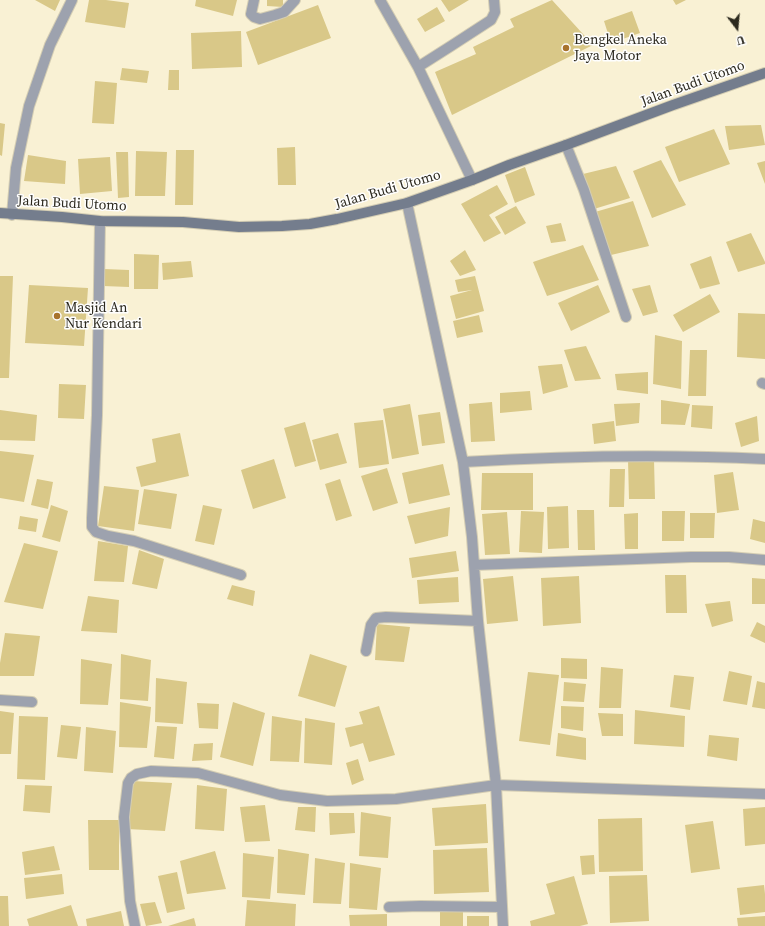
<!DOCTYPE html>
<html>
<head>
<meta charset="utf-8">
<style>
  body { margin:0 }
  #map { position:relative; width:765px; height:926px; overflow:hidden; background:#f9f1d4; font-family:"Source Serif 4",serif }
  canvas { display:block }
  .north { position:absolute; left:717px; top:8px; width:40px; height:40px; -webkit-text-stroke:3px #fefefe; paint-order:stroke; rotate:164deg; font-size:11px; font-weight:700; line-height:16px; text-align:center; color:#2c291e }
  .north::after { content:''; display:block; margin:auto; width:14px; height:18px; background:#2c291e; clip-path:polygon(50% 0,100% 100%,50% 72%,0 100%) }
</style>
</head>
<body>
<div id="map">
<canvas width="765" height="926"></canvas>
<div class="north">U</div>
</div>
<script>
const context = document.querySelector('canvas').getContext('2d');
context.lineJoin = 'round';
function paint(path, color) { context.fillStyle = color; context.fill(path, 'evenodd'); }
function trace(path, color, width, dash) { context.strokeStyle = color; context.lineWidth = width; context.lineCap = dash ? 'butt' : 'round'; context.setLineDash(dash || []); context.stroke(path); }
function drawText(font, color, halo, rows, align = 'center') {
  context.font = font + ' "Source Serif 4",serif'; context.lineWidth = 3; context.setLineDash([]); context.textBaseline = 'middle'; context.strokeStyle = halo; context.fillStyle = color; for (const [text, x, y, turn = 0] of rows) {
    context.save(); context.translate(x, y); context.rotate((+turn || 0) * Math.PI / 180); context.textAlign = isNaN(turn) ? turn : align; if (halo) context.strokeText(text, 0, 0); context.fillText(text, 0, 0); context.restore();
  }
}
paint(new Path2D(`
  M35,0h25l-5,11z
  M89,0h17l23,3 -4,25 -40,-6z
  M196,0h41l-4,16 -38,-10z
  M267,0h16v7l-16,-1z
  M441,0h28l-20,12z
  M552,0l41,45 -141,70 -17,-43 41,-18 -3,-7 41,-20 -4,-8z
  M673,0h13l-10,5z
  M318,5l13,33 -73,27 -12,-33z
  M437,7l8,14 -20,11 -8,-13z
  M632,11l8,22 -29,10 -7,-22z
  M241,31l1,36 -50,2 -1,-36z
  M122,68l27,3 -2,12 -27,-3z
  M169,70h10v20h-11z
  M95,81l22,2 -3,41 -22,-1z
  M0,123l5,1 -3,32 -2,-1z
  M761,125l4,20 -36,5 -4,-24z
  M714,129l16,35 -51,18 -14,-35z
  M295,147l1,38h-18l-1,-37z
  M176,150h18l-1,55h-18z
  M136,151l31,1 -2,44h-30z
  M116,152h12l1,45 -11,1z
  M28,155l38,6 -1,23 -41,-3z
  M110,157l2,34 -32,3 -2,-35z
  M661,160l25,45 -34,13 -19,-47z
  M765,161v23l-8,-21z
  M616,166l14,32 -36,11 -11,-35z
  M525,167l10,28 -20,8 -10,-28z
  M497,185l11,19 -19,11 12,18 -17,9 -23,-38z
  M633,201l16,45 -38,9 -16,-43z
  M516,206l10,17 -21,12 -10,-18z
  M561,223l5,18 -15,2 -5,-17z
  M751,233l14,29v2l-27,8 -12,-30z
  M583,245l16,35 -52,16 -14,-34z
  M465,250l11,20 -16,6 -10,-15z
  M134,254l25,1 -1,34h-24z
  M711,256l9,28 -20,5 -10,-25z
  M191,261l2,16 -30,3 -1,-17z
  M104,269l25,1v17l-26,-1z
  M0,276h13l-4,102h-9z
  M475,276l9,35 -28,8 -6,-23 22,-6 -14,2 -3,-12z
  M29,285l59,3 -4,58 -59,-3z
  M598,285l12,27 -39,19 -13,-28z
  M650,285l8,27 -15,4 -11,-27z
  M710,294l10,18 -37,20 -10,-17z
  M738,313l27,1v45l-28,-2z
  M479,315l4,17 -26,6 -4,-17z
  M655,335l27,6 -1,48 -28,-5z
  M586,346l15,33 -26,2 -11,-31z
  M690,350h17l-1,46h-18z
  M562,364l6,23 -25,7 -5,-28z
  M648,372v22l-31,-4 -2,-16z
  M59,384l27,1 -2,34 -26,-1z
  M530,391l2,19 -32,3v-20z
  M661,400l29,4 -5,21 -24,-1z
  M492,402l3,39 -24,1 -2,-38z
  M640,403l-1,20 -23,3 -2,-22z
  M410,404l9,50 -27,5 -9,-50z
  M692,405l21,1 -1,23 -21,-2z
  M0,410l37,5 -2,26 -35,-1z
  M440,412l5,31 -23,3 -4,-31z
  M757,416l2,25 -18,6 -6,-24z
  M383,420l6,44 -30,4 -5,-45z
  M614,421l2,20 -22,3 -2,-20z
  M305,422l11,39 -21,6 -11,-39z
  M180,433l9,43 -48,11 -5,-20 20,-5 -4,-23z
  M338,433l9,30 -27,7 -8,-30z
  M0,451l34,4 -10,47 -24,-4z
  M274,459l12,39 -33,11 -12,-39z
  M628,460h26l1,39h-26z
  M443,464l7,31 -41,9 -7,-31z
  M387,468l11,35 -25,8 -12,-35z
  M610,469h15l-1,38h-15z
  M733,472l6,38 -22,3 -3,-38z
  M482,473h51v37h-52z
  M37,479l16,3 -5,27 -17,-4z
  M340,479l12,37 -16,5 -11,-37z
  M104,486l35,4 -5,41 -36,-5z
  M144,489l33,5 -6,35 -33,-5z
  M51,505l17,6 -8,31 -18,-5z
  M203,505l19,4 -8,36 -19,-4z
  M568,506l1,42 -21,1 -1,-42z
  M450,507l-2,29 -33,8 -8,-28z
  M577,510h17l1,40h-17z
  M521,511l23,1 -2,41 -23,-1z
  M662,511h23l-1,30h-22z
  M507,512l3,42 -25,1 -3,-41z
  M638,513v36h-13l-1,-35z
  M690,513h25l-1,25h-24z
  M20,516l18,3 -2,13 -18,-3z
  M753,519l12,3v21l-15,-4z
  M98,541l30,5 -4,36 -30,-1z
  M24,543l34,8 -15,58 -39,-7z
  M139,550l25,9 -7,30 -25,-5z
  M456,551l3,20 -47,7 -3,-20z
  M665,575h21l1,38h-21z
  M513,576l5,45 -31,3 -4,-45z
  M579,576l2,47 -38,3 -2,-48z
  M458,577l1,25 -40,2 -2,-24z
  M752,578l13,1v25h-13z
  M232,585l23,6 -2,15 -26,-7z
  M88,596l31,4 -2,33 -36,-2z
  M730,601l3,20 -21,6 -7,-23z
  M757,622l8,4v17l-15,-7z
  M377,624l33,3 -6,35 -29,-2z
  M5,633l35,3 -6,40h-34v-13z
  M121,654l30,6 -3,41 -28,-2z
  M310,654l37,12 -12,41 -37,-11z
  M561,658l26,1v20l-26,-1z
  M81,659l31,5 -4,41 -28,-1z
  M601,667l22,2 -2,39h-22z
  M729,671l23,5 -5,29 -24,-4z
  M528,672l31,3 -9,70 -31,-4z
  M674,675l20,2 -4,33 -20,-3z
  M156,678l31,4 -4,42 -28,-2z
  M757,681l8,2v26l-13,-2z
  M564,682l22,2 -2,18 -21,-1z
  M120,702l31,5 -4,41 -28,-1z
  M233,702l32,11 -12,53 -33,-9z
  M197,703l22,1 -1,25 -19,-1z
  M379,706l16,49 -26,7 -6,-19 -13,4 -5,-19 18,-4 -4,-12z
  M561,706l23,1 -1,24 -22,-3z
  M635,710l50,6 -1,31 -50,-3z
  M0,711l14,2 -3,41h-11z
  M598,713l25,1v22h-21z
  M19,716l29,1 -3,63 -28,-1z
  M272,716l30,5 -3,41 -29,-1z
  M305,718l30,5 -3,42 -28,-2z
  M61,725l20,2 -4,32 -20,-2z
  M157,726l20,1 -3,32 -20,-2z
  M86,727l30,4 -3,42 -29,-2z
  M558,733l28,5v22l-30,-4z
  M709,735l30,3 -2,23 -30,-5z
  M213,743l-1,17 -20,1 2,-17z
  M358,759l6,21 -12,5 -6,-22z
  M132,781l40,2 -7,48 -38,-2z
  M25,785l27,1 -2,27 -27,-2z
  M197,785l30,4 -3,42 -29,-2z
  M486,804l2,39 -53,3 -3,-38z
  M265,805l5,36 -25,1 -5,-35z
  M298,807h18l-1,25 -20,-2z
  M765,807v37l-20,2 -2,-37z
  M361,812l30,5 -3,41 -29,-2z
  M329,813h25l1,20 -25,2z
  M642,818l1,53 -44,1 -1,-53z
  M88,820h31v50h-30z
  M713,821l7,48 -29,4 -6,-48z
  M54,846l6,24 -35,5 -3,-23z
  M487,848l2,44 -55,2 -1,-44z
  M278,849l31,5 -4,41 -28,-2z
  M215,851l11,38 -39,5 -7,-33z
  M243,853l31,4 -4,42 -28,-2z
  M594,855l1,19 -13,1 -2,-19z
  M315,858l30,5 -4,41 -28,-1z
  M350,863l31,5 -4,42 -28,-2z
  M177,872l8,37 -18,4 -9,-37z
  M62,874l2,20 -38,5 -2,-21z
  M647,875l2,46 -39,2 -1,-47z
  M574,876l14,48 -8,2h-49l-1,-5 25,-7 -9,-30z
  M764,885l1,9v18l-25,3 -3,-27z
  M0,896h8l1,30h-9z
  M247,900l49,4 -1,22h-50z
  M155,902l7,21 -16,3 -6,-22z
  M71,905l7,21h-49l-2,-7z
  M440,910h23v16h-23z
  M121,911l3,15h-37l-1,-7z
  M387,914v12h-37l-1,-11z
  M467,916h22v10h-22z
  M765,916v10h-27l-1,-8z
  M194,918l2,8h-28z`), '#d9c888');
const street = new Path2D(`
  M254,0l-3,14 3,3 6,2 15,-4 9,-3 11,-12
  M380,0l38,67 54,113
  M418,67l33,-21 40,-26 4,-8 -1,-12
  M566,145l18,45 42,127
  M407,203l56,259 9,75 6,84 18,164 7,141
  M12,215l4,-47 13,-62 21,-61 22,-45
  M100,221l-3,194 -5,103v9l4,5 12,4 26,5 107,34
  M762,383l3,1
  M463,462c100,-6 201,-8 302,-3
  M474,565l217,-8h38l36,3
  M366,651l5,-26 5,-7 10,-1 92,4
  M0,700l32,2
  M389,907l31,-1 82,1
  M135,926l-5,-25 -6,-84 4,-34 3,-5 6,-4 14,-3 47,2 82,22 47,6 69,-2 100,-14 269,9`);
const secondary = new Path2D(`
  M0,213l62,4 38,4 83,1 56,5 43,-1 28,-2 27,-5 70,-16 65,-23 37,-15 57,-20 107,-40 92,-32`);
trace(street, '#d4cdb3', 12);
trace(secondary, '#d4cdb3', 12);
trace(street, '#9da2ae', 10);
trace(secondary, '#747d8d', 10);
for (const [x, y, r, color] of [
  [566,48,4,"#a8732d"],
  [57,316,4,"#a8732d"]
]) { const dot = new Path2D(); dot.arc(x, y, r, 0, 2 * Math.PI); context.fillStyle = color; context.fill(dot); trace(dot, '#fefefe', 1.5); }
drawText('14px', '#2c291e', '#fefefe', [
  ["Bengkel Aneka",574,40],
  ["Jaya Motor",574,56],
  ["Masjid An",65,308],
  ["Nur Kendari",65,324]
], 'left');
drawText('14px', '#2c291e', '#fefefe', [
  ["Jalan Budi Utomo",693,84,-20],
  ["Jalan Budi Utomo",388,190,-16],
  ["Jalan Budi Utomo",72,204,3]
]);
</script>
</body>
</html>
